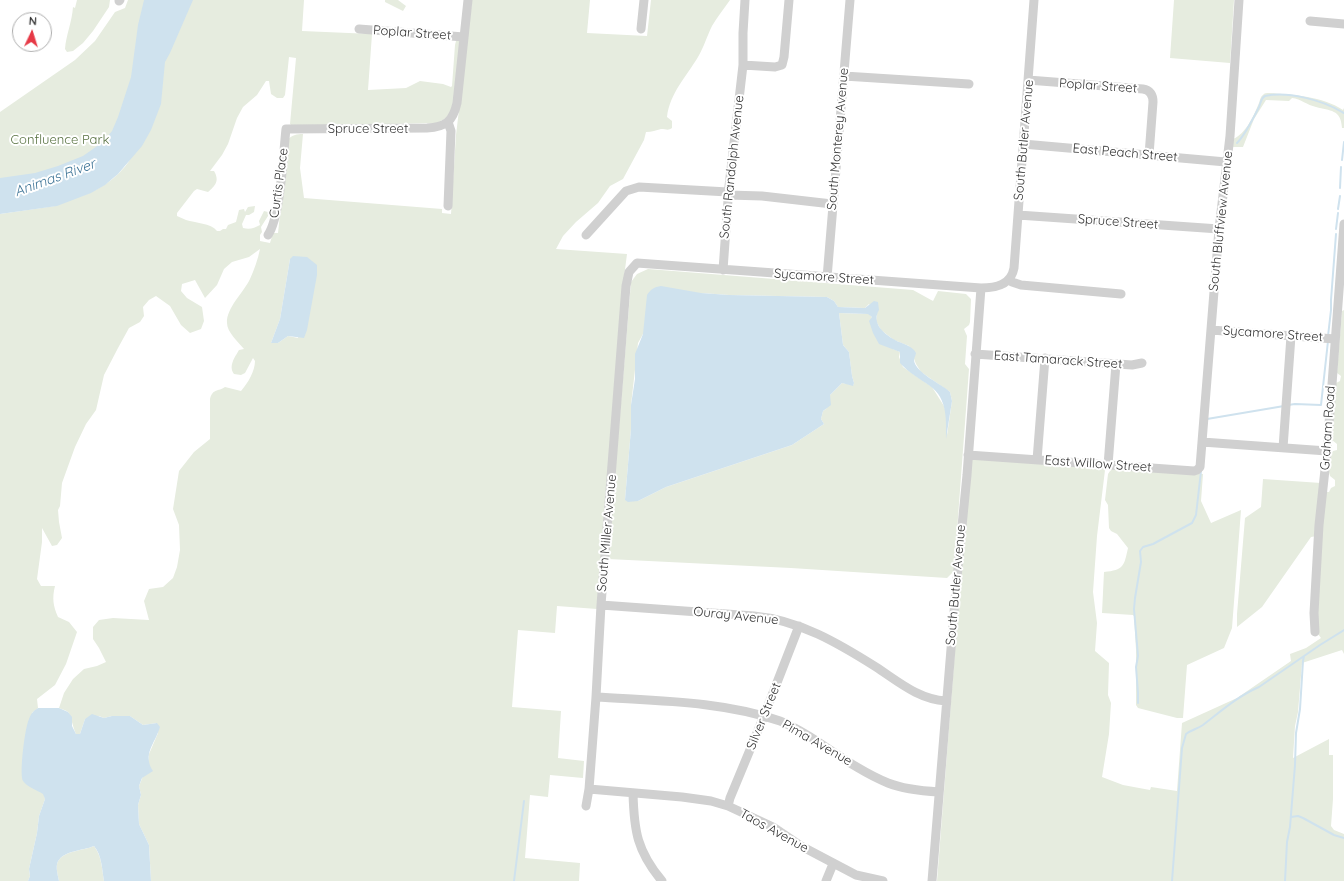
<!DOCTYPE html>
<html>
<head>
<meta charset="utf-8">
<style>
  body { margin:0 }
  #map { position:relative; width:1344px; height:881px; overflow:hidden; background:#fff; font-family:Quicksand,sans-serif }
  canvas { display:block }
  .north { position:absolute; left:12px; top:12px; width:40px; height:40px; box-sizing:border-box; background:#fff; border:1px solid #adadad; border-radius:50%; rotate:4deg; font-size:11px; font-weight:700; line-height:16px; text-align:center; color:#333 }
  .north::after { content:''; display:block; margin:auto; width:14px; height:18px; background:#e63946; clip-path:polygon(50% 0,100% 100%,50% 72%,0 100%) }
</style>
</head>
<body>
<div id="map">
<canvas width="1344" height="881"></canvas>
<div class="north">N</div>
</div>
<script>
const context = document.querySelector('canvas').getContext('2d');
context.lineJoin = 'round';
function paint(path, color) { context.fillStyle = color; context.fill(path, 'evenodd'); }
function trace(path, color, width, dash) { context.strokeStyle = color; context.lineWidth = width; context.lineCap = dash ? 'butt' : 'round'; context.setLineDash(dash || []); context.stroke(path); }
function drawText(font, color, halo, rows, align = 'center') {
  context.font = font + ' Quicksand,sans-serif'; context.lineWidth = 4; context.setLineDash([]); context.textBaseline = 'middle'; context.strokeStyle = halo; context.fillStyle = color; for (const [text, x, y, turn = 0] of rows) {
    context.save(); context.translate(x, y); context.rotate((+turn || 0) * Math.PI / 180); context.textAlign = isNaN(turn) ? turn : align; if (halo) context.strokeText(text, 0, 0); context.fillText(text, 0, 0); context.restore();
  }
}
paint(new Path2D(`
  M77,0h33l-1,7 -16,24 -10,12 -10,8 -6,1 -2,-3c1,-14 7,-27 8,-42l2,1z
  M128,0h176l-2,31 70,3 -4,56 38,-2 14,-7 23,3 8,3 1,-1 3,-41 1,-4h3l1,2c-2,14 -4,62 -11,71 -3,5 -8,7 -13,9l-144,3 -2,-2 6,-66 -7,-1 -4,38 -2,3h-6l-6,-4 -2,-13h-3l-9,14 -14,12 -6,11 -9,26 -6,11 -12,16h4c6,10 1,15 -6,21l-11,-3 -3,2 -17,22v3c3,1 6,3 9,4 9,3 25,3 31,11h3l3,-2h3l2,-4 8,-3 3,-12 5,-1 1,3 3,-5 7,-1 -1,6 -5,3h-3l-4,9 1,4c7,2 11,0 17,-3l-1,-4 5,-10 4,1v4l-7,11 1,5 -2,3v6l10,2 3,-10h5l10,-93c3,-5 9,-6 15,-6l-3,34 4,30 138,11v4l9,1 5,-79 16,-135h118l-3,33 60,3 4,-36h79c-6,9 -13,17 -18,26 -5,10 -8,21 -14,31 -12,20 -28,36 -31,60l5,4v7c-4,3 -6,1 -11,1 -5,1 -9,3 -15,3l-2,8 -21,39 -13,7 -12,17 -22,19 -13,14 -7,13 71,5 -4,31 -26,324 -40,-3 -2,27 -37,-3 -6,77 49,4 -3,47 26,3 -1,17 -33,-3 -2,22 -18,-2 -5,63 55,5 -1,18h-428l-2,-36 -10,-21 -1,-19 3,-10 -2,-9 9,-22 1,-10 9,-21 -1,-10 -14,2 -13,-9h-18l-8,2 -5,-2 -14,3 -5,15h-4c-3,-6 -5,-19 -8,-22 -2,-2 -7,-3 -9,-4l5,-15 9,-14 11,-10 13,-3 9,-4 -7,-14 -6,-9v-12l6,-7 14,-2 36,2 -5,-19 5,-12 14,-2 10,-9 4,-11 3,-17 -1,-25 -6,-16 6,-38 15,-19 16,-13v-40c3,-11 8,-7 15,-12l16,4c7,-8 14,-20 14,-30l-2,-3 -8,15 -4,2 -7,-1c-6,-8 1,-17 5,-24l5,-1c-6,-7 -17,-17 -17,-26 -1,-15 17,-31 23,-44 4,-9 8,-20 10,-30l-11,8 -17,5 -8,7 -7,16 -12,13 -10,-18 -13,4 -1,7 6,7 15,9 2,14 -3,8 -11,4 -9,-8 -11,-19 -14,-10 -7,4 -6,7 1,9 -4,6 -11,6 -11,20 -14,27 -8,35 -10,14 -11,23 -13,36 -2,23 -2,4 1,12 3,16 -5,7 -5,1 -10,-18v14l-5,37 4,7h14c-3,12 -2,20 3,31l11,5 8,10 -11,32 -11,21 -18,14 1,9 -6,5 13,86 -6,17 -2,17 -8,36 1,7 -2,5h-28v-667l55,-8 -55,-5v-89l75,-52 20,-19 20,-29 10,-4zM130,160c-13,19 -31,30 -51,37zM290,259l8,79 -10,-2 -10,7h-7l9,-24z
  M385,0h13l8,6 -3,5 -18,-9z
  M1174,0h60l-4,63 -60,-5z
  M1269,93c25,2 53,3 74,17l1,-2v20h-2c-1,-19 -12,-17 -26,-21 -9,-2 -15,-8 -24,-9l-3,3 -23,-1 -12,19 -11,28h-11l1,-8c13,-5 21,-24 26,-36 1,-2 1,-6 4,-8 1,-2 4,-2 6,-2z
  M648,269l265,21 20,11 5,-10 28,3 5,5 -1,23 -1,3 -5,4 3,7 -2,28 4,5 -15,202 -7,7 -156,-10 -183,-9 23,-277 6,-8zM701,293l28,2 98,2 7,4 4,6 27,1 4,-4 8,10 -1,7 5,9 13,10 15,6 7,18 5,8 29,20 2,9 -5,34v-20l-3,-9 -12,-19 -29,-20 -4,-10 1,-5 -7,-3 -22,-30 1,-2 -3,-3 -30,-1 4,32 6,7 3,24 2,7 -1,2 -11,-2 -12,12c0,6 -1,13 -7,16l-2,8 3,5 -32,21 -126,42 -28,14 -13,-1 6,-71v-24l7,-62 5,-9z
  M1344,310v344l-2,-4 -40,13 -4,49 -3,14 -2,32 36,-19v16h4v44l-2,27 3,4 10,4v47h-407l33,-422 133,8 2,3 -8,66 -4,56 4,31 -2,28 14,12 -1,32 3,8 -2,31 -7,43 21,8 27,5 1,-3 26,4 5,-68 55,-25 54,-37 -1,-7 16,-6 15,-10 -3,-4 -2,-9 9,-133h4l2,-4 4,-2v-6l-5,-4 -1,-4 2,-18 2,-3 4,-1v-6l-5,-4 4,-57 4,-2 1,-5 -4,-3 5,-62z
  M1112,468l91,6 -2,27 10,22 30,-13 -9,118 -8,20 -37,17 -4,53h-6l-39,-10 -2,-3v-55l-2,-34 -1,-1 -31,-2 2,-41c20,-2 20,-6 24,-24l-11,-14 -6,-3 -2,-3 -1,-23 -3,-5 3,-26z
  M1263,479l58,4 -4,53 -6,1 -49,70 -25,20v-13l8,-96 16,-11z
  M94,846c8,10 8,24 10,35h-45c-1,-5 -3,-12 -2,-17 4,-14 27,-13 37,-18z`), '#e6ecdf');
paint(new Path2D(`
  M144,0h49l-23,53 -5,9 -4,42 -10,26 -9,16 -24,28 -13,11 -14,8 -34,13 -57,8v-36l35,-5 23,-7 25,-10 20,-14 9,-11 6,-14 13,-40 7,-52z
  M293,256l14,1 10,8v10l-10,55 -3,8 -16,-2 -10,7h-7l9,-24 10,-60z
  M661,286l40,7 28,2 98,2 7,4 4,6 27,1 9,-7 4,1 1,8c-8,13 5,24 16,30 7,4 17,5 21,13 0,1 -2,6 -2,7 1,13 28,24 36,32l2,9 -6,38c0,-19 2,-40 -16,-53 -10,-7 -22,-14 -30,-23v-11l-21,-8 -6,-11 -4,-12 3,-4 -4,-3 -29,-1 4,32 6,7 3,24 2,7 -1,3 -11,-3 -12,12 1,10 -8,6 -2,8 3,5 -32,21 -126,42 -28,14 -10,1 -3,-2 6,-71v-24l4,-26v-25l8,-20 4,-39c4,-6 7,-8 14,-9z
  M38,708h21l9,4 4,5v9l4,8h4l5,-15 7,-5 12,4 8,-2h18l13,9 14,-2 3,4c-5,17 -18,27 -7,44l-11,7 -3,8 2,9 -3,10 1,19 10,21 2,36h-47c-2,-11 -2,-26 -10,-35 -11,5 -33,4 -37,18 -1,5 1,12 2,17h-31l2,-5 -1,-7 8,-36 2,-17 6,-17 -2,-5c-6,-4 -16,-7 -20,-13 -4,-7 2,-54 6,-62 2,-5 4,-8 9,-11z`), '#cfe2ee');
trace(new Path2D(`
  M1237,143c8,-8 17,-26 22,-36 2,-5 2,-9 6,-11 23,-5 57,4 77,16l2,1
  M1342,160l2,-18
  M1340,188l1,-21
  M1338,209l2,-13
  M1336,229l2,-16
  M1328,336l3,-26v-10l5,-66
  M1288,405l7,-1 26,1 7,-64
  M1207,421v-2l77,-13
  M1138,703v-10l-2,-26 2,-11 -4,-47 1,-11 6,-36 -1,-11 3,-4 10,-3 39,-21 4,-8 5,-44
  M1291,817l7,-1 5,2 31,17 10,3
  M514,881l10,-80
  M1172,881l10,-133 4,-14c5,-4 11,-5 17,-9 17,-13 35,-29 56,-38l61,-42 24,-15
  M1285,881l2,-39 3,-15 5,-62 1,-32 4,-24 3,-48 1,-5`), '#cfe2ee', 2);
trace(new Path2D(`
  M119,1l1,-1
  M1310,21l34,3
  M359,29l105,8
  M641,29l3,-29
  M743,65l32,2 7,-2 2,-8 5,-57
  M844,76l125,8
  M1028,80l115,9c7,1 10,6 10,13l-4,53
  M448,122l3,9 -3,75
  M1023,144l203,18
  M728,195l34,1 70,8
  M1018,215l201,14
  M268,235c13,-20 15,-80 18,-106l141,-1c19,-1 26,-7 30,-25l11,-103
  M586,235l40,-44 13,-4 89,5
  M723,270l6,-84 14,-121v-32l2,-33
  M827,278l23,-278
  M1009,280l3,2 9,3 100,9
  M1211,330l124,9
  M975,354l157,11 10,-2
  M1202,442l125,9
  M1283,448l8,-112
  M968,455l226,16 3,-1 3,-3 19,-238 11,-93 9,-136
  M1037,460l8,-102
  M1108,465l8,-101
  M601,605l153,11c45,4 84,27 122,51 23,15 42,32 70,34
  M1315,632l-1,-19 5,-88 8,-74 17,-227
  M596,697c61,4 126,4 184,24 11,4 22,11 32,17 25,16 49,34 76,45 15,6 34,8 51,9
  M589,789l93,8 29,4 17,5 45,21 28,19 55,29 27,6
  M633,793c1,38 4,58 29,88
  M586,806l3,-17 7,-92 5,-92 25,-319 3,-14 8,-9 344,25c15,0 30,-3 33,-20l20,-268
  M728,806l2,-8 34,-82 35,-90
  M826,881l7,-17
  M932,881l24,-293 11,-113 14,-187`), '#d0d0d0', 9);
drawText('13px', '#333', '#fff', [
  ["Poplar Street",412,33,4],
  ["Poplar Street",1098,86,4],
  ["Spruce Street",368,129],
  ["South Monterey Avenue",838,139,-85],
  ["South Butler Avenue",1024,140,-85],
  ["East Peach Street",1125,153,5],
  ["South Randolph Avenue",732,167,-84],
  ["Curtis Place",279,183,-82],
  ["South Bluffview Avenue",1221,221,-84],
  ["Spruce Street",1118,222,4],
  ["Sycamore Street",824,277,4],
  ["Sycamore Street",1273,334,4],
  ["East Tamarack Street",1058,360,4],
  ["Graham Road",1328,428,-86],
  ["East Willow Street",1098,464,4],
  ["South Miller Avenue",607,533,-85],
  ["South Butler Avenue",956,585,-85],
  ["Ouray Avenue",736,616,6],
  ["Silver Street",764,716,-68],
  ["Pima Avenue",817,743,30],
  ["Taos Avenue",774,831,29]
]);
drawText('13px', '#56703f', '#fff', [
  ["Confluence Park",60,140]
]);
drawText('italic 14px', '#3f7597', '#fff', [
  ["Animas River",55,178,-20]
]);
</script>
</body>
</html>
